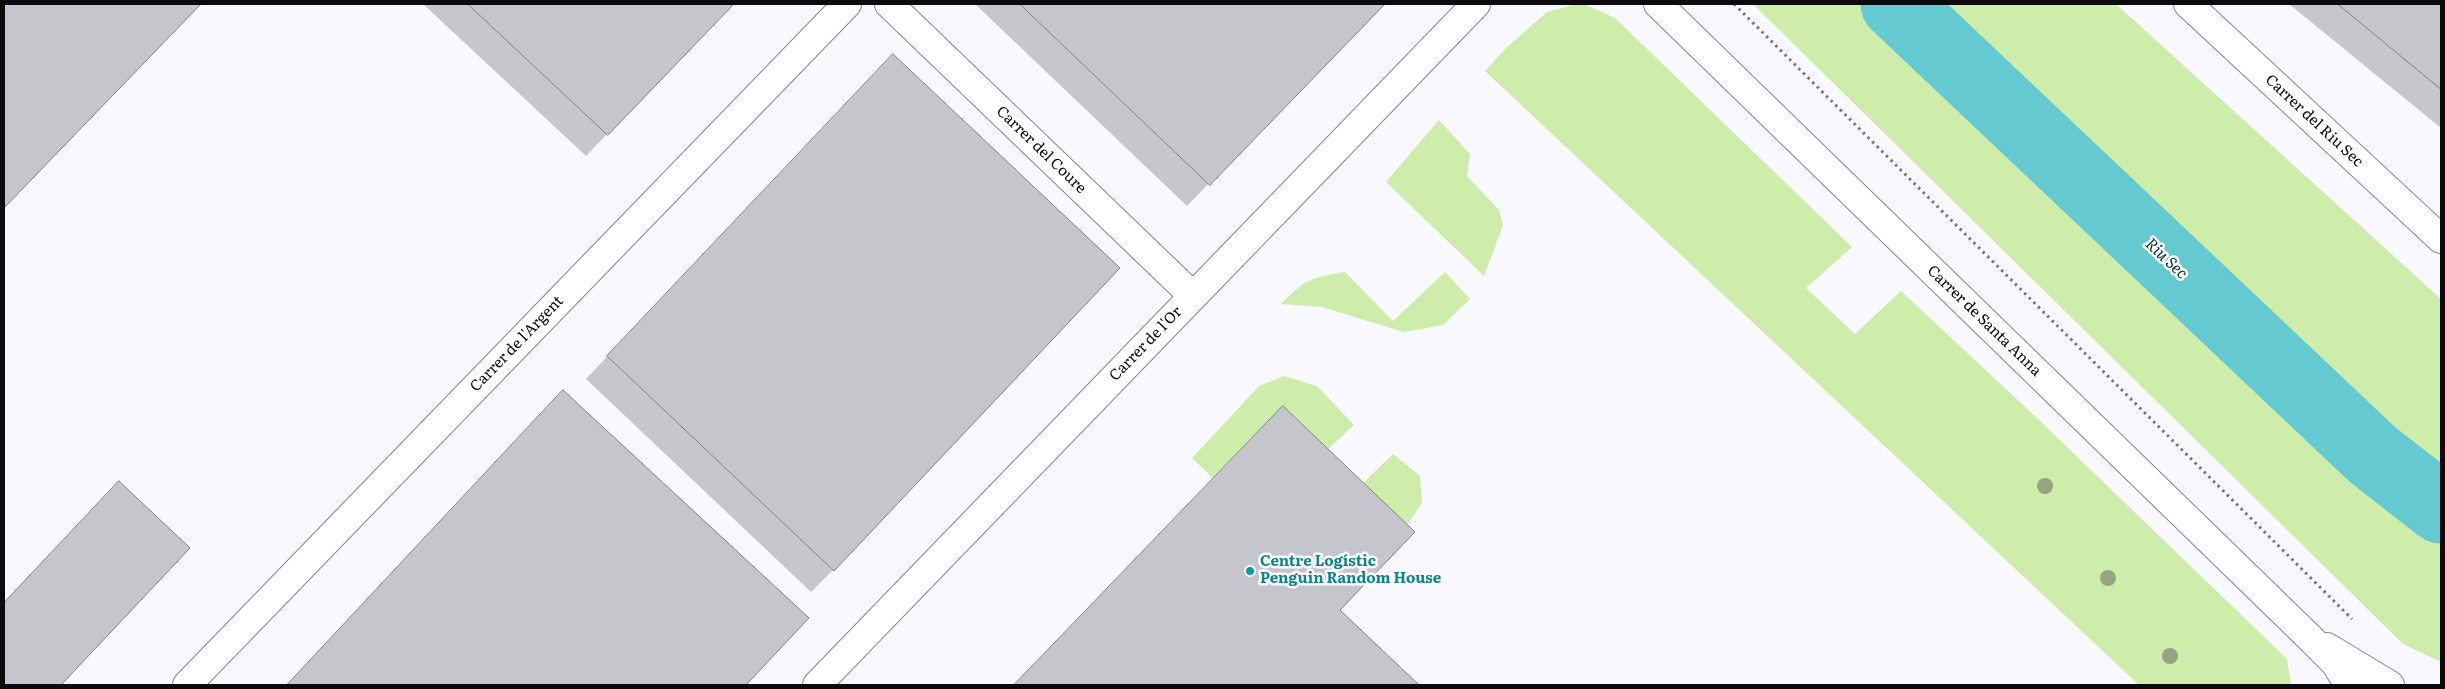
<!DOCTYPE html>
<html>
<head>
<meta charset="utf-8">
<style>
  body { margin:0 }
  #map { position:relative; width:2445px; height:689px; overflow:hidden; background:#f8f8fe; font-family:Literata,serif }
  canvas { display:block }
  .frame { position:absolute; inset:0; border:5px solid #0b0b0d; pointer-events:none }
</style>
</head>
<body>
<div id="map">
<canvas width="2445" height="689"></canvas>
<div class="frame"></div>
</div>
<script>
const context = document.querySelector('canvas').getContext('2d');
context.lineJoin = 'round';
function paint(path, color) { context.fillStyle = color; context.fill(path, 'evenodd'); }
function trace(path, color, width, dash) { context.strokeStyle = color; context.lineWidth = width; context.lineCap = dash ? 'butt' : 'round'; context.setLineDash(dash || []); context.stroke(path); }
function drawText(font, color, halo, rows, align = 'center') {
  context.font = font + ' Literata,serif'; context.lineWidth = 5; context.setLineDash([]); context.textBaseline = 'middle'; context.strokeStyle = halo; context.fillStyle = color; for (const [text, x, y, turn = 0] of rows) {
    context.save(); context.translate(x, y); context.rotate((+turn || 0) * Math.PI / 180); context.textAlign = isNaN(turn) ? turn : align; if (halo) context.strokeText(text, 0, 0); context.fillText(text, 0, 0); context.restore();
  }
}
paint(new Path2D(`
  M1577,4h7l31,14 237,229 -46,41 49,46 46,-43 138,129 248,239 4,26h-152l-654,-614 20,-22 42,-37z
  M1753,4h363l325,295v363l-38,-18z
  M1439,120l31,34 -3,22 32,34 4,15 -19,51 -98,-94z
  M1345,272l48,49 52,-49 25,27 -27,26 -39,7 -82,-25 -41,-3c25,-25 29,-26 64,-32z
  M1284,376l33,10 37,39 -26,24 -45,-43 -70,72 -21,-20 67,-72z
  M1393,454l27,22 2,27 -15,22 -44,-42z`), '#ceecaa');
paint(new Path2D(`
  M4,4h196l-196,202z
  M423,4h309l-146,152z
  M975,4h408l-196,202z
  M2289,4h152v124z
  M871,78l-38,492 -22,22 -225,-213z
  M541,414l266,204 -63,67h-457z
  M1264,426l74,184 79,75h-402z
  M97,505l91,43 -129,137h-55v-82z`), '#0003');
trace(new Path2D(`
  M1896,4l477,451 68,53`), '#65c9d1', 71);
const building = new Path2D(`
  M4,4h197l-197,204z
  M468,4h266l-126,131z
  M1020,4h365l-175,181z
  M2338,4h103v85z
  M893,54l227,214 -286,303 -227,-215z
  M563,390l246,228 -63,67h-459z
  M1283,406l132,126 -75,78 79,75h-405z
  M119,481l71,67 -129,137h-57v-82z`);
paint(building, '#c5c5cc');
trace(building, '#818188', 1);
const minor = new Path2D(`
  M889,4l304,292
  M1658,4l652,634 25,25 14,22
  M2188,4l253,235
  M2327,647l63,38
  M187,685l660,-681
  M817,685l659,-681`);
trace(minor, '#84858b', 30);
trace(new Path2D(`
  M1734,4l618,615`), '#77777b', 3, [2.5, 4]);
trace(minor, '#fff', 28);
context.fillStyle = '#96a482';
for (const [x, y] of [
  [2045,486],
  [2108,578],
  [2170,656]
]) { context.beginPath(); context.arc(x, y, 8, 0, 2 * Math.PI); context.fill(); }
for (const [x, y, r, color] of [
  [1250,571,5,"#0f9aa8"]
]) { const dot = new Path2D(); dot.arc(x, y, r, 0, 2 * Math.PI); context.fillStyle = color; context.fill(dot); trace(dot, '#fff', 2); }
drawText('15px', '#0b0b0d', '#fff', [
  ["Carrer del Riu Sec",2314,121,43],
  ["Carrer del Coure",1041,150,44],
  ["Carrer de Santa Anna",1984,321,44],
  ["Carrer de l'Argent",517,344,-46],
  ["Carrer de l'Or",1146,344,-46]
]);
drawText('bold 15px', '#0d838f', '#fff', [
  ["Centre Logístic",1260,562],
  ["Penguin Random House",1260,579]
], 'left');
drawText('italic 16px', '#003135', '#fff', [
  ["Riu Sec",2166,259,43]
]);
</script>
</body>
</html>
